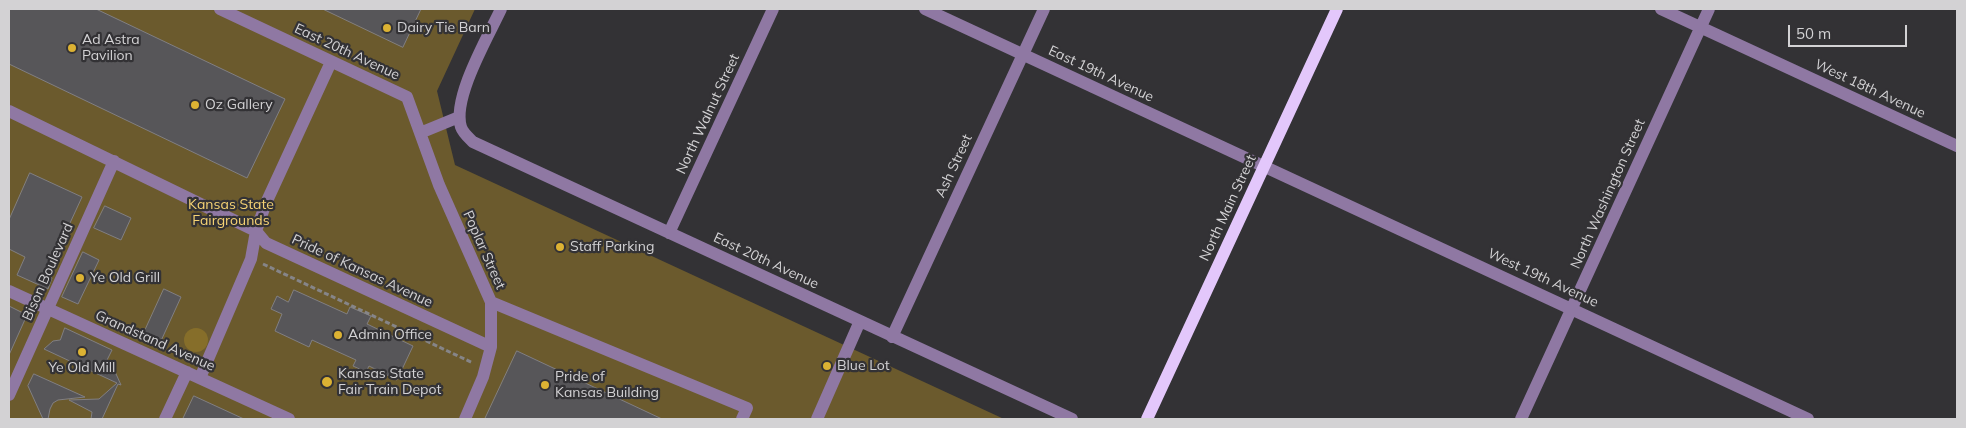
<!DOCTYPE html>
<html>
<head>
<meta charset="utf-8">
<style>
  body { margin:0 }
  #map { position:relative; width:1966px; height:428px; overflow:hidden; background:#333235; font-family:Mulish,sans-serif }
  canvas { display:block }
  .frame { position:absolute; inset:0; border:10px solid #d3d2d4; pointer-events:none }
  .scale { position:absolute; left:1788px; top:25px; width:119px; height:22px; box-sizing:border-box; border:2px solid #d3d2d4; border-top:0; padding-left:6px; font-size:15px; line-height:18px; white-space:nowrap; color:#d3d2d4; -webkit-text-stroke:4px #333235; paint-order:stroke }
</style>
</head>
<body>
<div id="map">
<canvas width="1966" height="428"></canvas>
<div class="frame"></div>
<div class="scale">50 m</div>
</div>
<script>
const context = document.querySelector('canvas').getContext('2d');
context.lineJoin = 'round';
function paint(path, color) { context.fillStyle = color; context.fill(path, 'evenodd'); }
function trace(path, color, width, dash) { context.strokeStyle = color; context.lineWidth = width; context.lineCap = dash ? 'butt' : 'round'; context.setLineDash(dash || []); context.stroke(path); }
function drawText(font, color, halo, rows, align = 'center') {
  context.font = font + ' Mulish,sans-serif'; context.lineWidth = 4.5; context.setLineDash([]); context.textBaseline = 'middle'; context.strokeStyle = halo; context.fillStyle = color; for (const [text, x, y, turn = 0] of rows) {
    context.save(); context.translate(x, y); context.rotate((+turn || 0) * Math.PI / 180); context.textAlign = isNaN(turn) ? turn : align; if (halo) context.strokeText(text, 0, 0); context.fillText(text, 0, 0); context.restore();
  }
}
paint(new Path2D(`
  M9,9h466l-38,82 18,74 549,254h-995z`), '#6b5a2d');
paint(new Path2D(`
  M184 340a12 12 0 1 1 24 0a12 12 0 1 1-24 0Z`), '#866e2a');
const building = new Path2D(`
  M9,9h87l189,90 -38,79 -238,-114z
  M323,9h98l-18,38z
  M30,173l52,24 -36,78 6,3 -4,11 -31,-14 8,-18 -16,-8v-29z
  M105,206l26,12 -10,22 -27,-12z
  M83,252l16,8 -21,44 -16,-7z
  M164,289l17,8 -21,46 -17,-8z
  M294,290l53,24 3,-7 21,9 -4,8 46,22 -16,34 -28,-14 -3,6 -13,-6 3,-6 -44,-20 -3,7 -34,-16 7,-17 -11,-5 6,-13 11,6z
  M9,306l18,9 -18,40z
  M65,328l47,22 -5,10 5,5 9,20 -3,-1 -16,35h-11l1,-7 -23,-12 30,-1 18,-16 -73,-34 9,-8 7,-1z
  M517,351l145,68h-177z
  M34,374l51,23 -27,3 -5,3 -3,6 -2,10h-5l-15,-33z
  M194,396l50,23h-61z`);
paint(building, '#575659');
trace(building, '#817f82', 1);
trace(new Path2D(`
  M263,264l210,99`), '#868588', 3, [5, 2.5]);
trace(new Path2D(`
  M220,9l187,88 32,88 52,117v45l-8,30 -18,42
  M501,9c-13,28 -49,89 -40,118 2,6 8,11 12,15l599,277
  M925,9l883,410
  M1661,9l296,137
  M9,111l247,120 10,12 225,104
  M420,133l39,-16
  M669,233l104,-224
  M9,291l280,128
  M491,302l256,106 -5,11
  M892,337l152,-328
  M200,378l51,-119 5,-28 10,-28 65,-141
  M9,395l105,-234
  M165,419l22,-47
  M817,419l43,-98
  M1521,419l188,-410`), '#8f78a3', 12);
trace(new Path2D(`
  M1147,419l190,-410`), '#e3c7fb', 12);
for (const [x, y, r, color] of [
  [387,28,5,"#dcb233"],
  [72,48,5,"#dcb233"],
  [195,105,5,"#dcb233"],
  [560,247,5,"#dcb233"],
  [80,278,5,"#dcb233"],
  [338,335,5,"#dcb233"],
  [82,352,5,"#dcb233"],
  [827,366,5,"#dcb233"],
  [327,382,6,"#dcb233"],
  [545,385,5,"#dcb233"]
]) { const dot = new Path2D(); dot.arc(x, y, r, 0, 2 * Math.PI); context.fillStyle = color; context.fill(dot); trace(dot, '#333235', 2); }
drawText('14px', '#d3d2d4', '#333235', [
  ["Dairy Tie Barn",397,28],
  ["Ad Astra",82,40],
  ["Pavilion",82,56],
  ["Oz Gallery",205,105],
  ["Staff Parking",570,247],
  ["Ye Old Grill",90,278],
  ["Admin Office",348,335],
  ["Blue Lot",837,366],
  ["Ye Old Mill",82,368,"center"],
  ["Kansas State",338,374],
  ["Fair Train Depot",338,390],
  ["Pride of",555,377],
  ["Kansas Building",555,393]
], 'left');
drawText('14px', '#d3d2d4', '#333235', [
  ["East 20th Avenue",347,52,25],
  ["East 19th Avenue",1101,74,25],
  ["West 18th Avenue",1870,89,25],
  ["North Walnut Street",708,114,-65],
  ["Ash Street",954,166,-65],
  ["North Washington Street",1608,194,-66],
  ["North Main Street",1228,208,-65],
  ["Poplar Street",484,250,66],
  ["East 20th Avenue",766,261,25],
  ["Pride of Kansas Avenue",362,271,25],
  ["Bison Boulevard",48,272,-66],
  ["West 19th Avenue",1543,278,25],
  ["Grandstand Avenue",155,341,24]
]);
drawText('14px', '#f6d374', '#333235', [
  ["Kansas State",231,205],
  ["Fairgrounds",231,221]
]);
</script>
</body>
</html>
